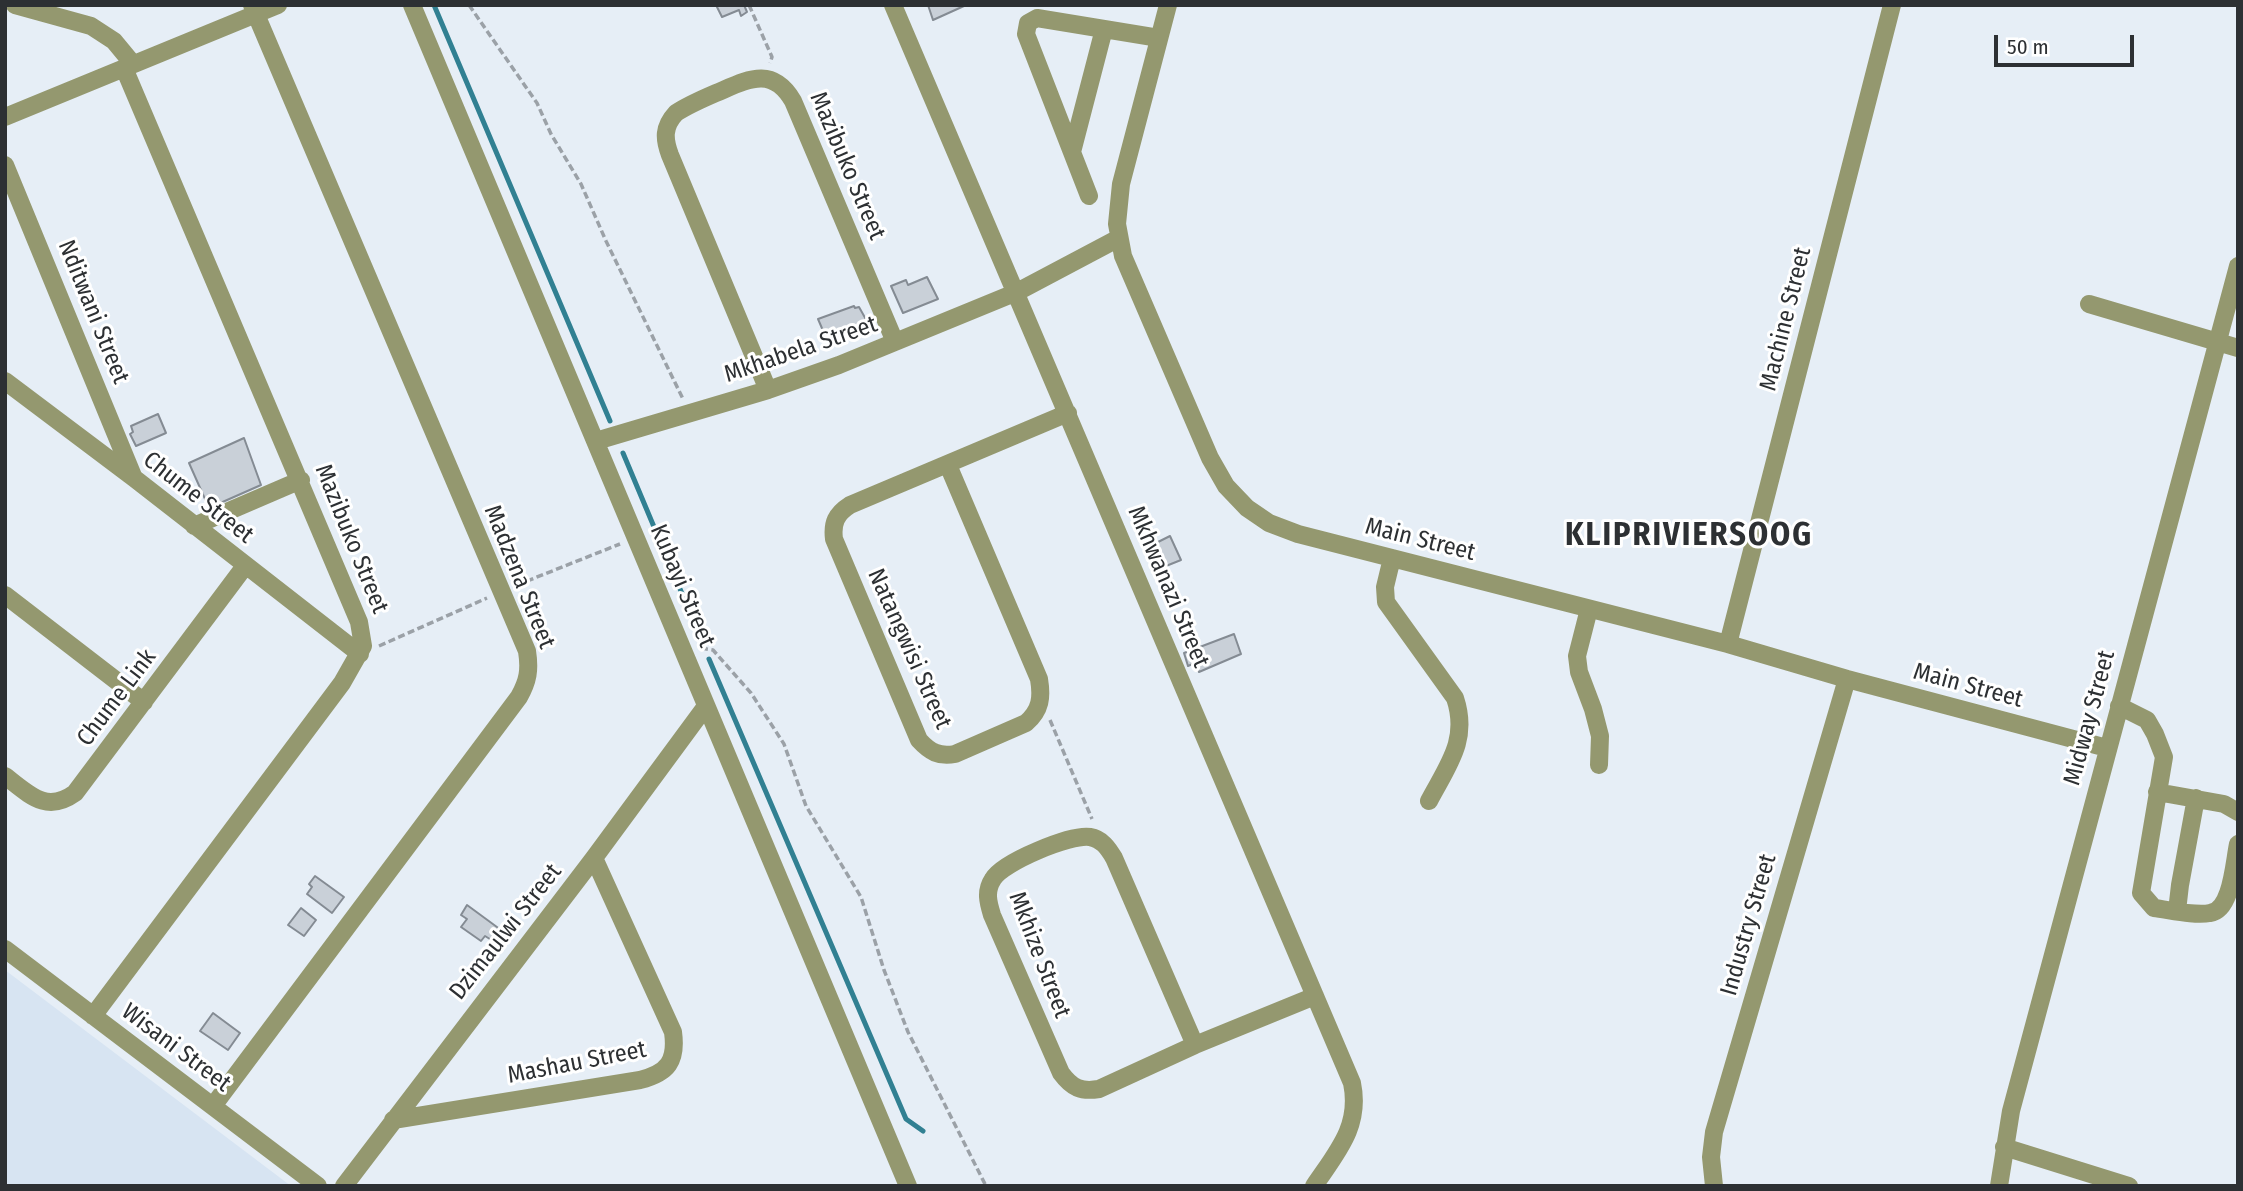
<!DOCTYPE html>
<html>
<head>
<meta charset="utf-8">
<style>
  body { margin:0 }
  #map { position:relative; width:2243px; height:1191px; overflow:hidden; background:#e6eef6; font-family:"Fira Sans Condensed",sans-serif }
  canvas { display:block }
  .frame { position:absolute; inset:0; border:7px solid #2d3033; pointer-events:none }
  .scale { position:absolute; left:1994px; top:35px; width:140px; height:32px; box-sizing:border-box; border:4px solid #2d3033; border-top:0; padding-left:9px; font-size:21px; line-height:24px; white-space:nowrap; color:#2d3033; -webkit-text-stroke:5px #fff; paint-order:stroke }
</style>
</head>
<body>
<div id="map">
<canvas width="2243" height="1191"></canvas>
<div class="frame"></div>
<div class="scale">50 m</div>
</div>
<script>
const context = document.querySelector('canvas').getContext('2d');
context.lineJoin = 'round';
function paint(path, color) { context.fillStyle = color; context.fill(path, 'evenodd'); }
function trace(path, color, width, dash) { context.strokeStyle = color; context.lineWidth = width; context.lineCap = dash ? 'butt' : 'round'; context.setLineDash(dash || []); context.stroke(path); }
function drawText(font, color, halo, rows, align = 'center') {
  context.font = font + ' "Fira Sans Condensed",sans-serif'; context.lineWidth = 6; context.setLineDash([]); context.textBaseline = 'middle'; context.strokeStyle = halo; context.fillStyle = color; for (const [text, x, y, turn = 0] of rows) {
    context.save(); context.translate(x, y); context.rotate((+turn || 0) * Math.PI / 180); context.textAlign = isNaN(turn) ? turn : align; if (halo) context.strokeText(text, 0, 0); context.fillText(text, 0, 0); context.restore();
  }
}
paint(new Path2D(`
  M5,970l286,216h-286z`), '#d7e4f2');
trace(new Path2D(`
  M434,5l176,416
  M623,453l78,186
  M709,659l197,460 17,12`), '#318092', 5);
const building = new Path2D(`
  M716,5h28l3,7 -6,4 -2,-6 -17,7z
  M928,5h36v1l-31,14z
  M927,277l11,22 -35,14 -12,-27 15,-6 2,5z
  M854,306l1,2 4,-1 9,16 -41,17 -9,-21z
  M158,414l8,19 -30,13 -6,-12 3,-2 -2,-6z
  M244,438l17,47 -52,23 -20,-45z
  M1170,536l11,24 -25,10 -3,-7 4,-2 -7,-15z
  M1234,634l7,20 -42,18 -4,-9 -7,3 -4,-13z
  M315,876l29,21 -12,16 -25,-19 5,-7 -3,-3z
  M467,905l34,25 -8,11 -8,-5 -4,5 -20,-14 6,-8 -6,-4z
  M301,908l15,12 -12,16 -16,-11z
  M213,1013l27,20 -12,17 -28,-19z`);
paint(building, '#c9d0d8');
trace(building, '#848b93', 2);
trace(new Path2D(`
  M469,5l68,98 14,31 30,50 25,57 77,158
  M749,5l23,52 -2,6
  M517,585l103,-41
  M379,646l108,-48
  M701,648l12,2 38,43 33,51 22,62 55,91 23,73 24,62 78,154
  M1050,720l42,99`), '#9ba1a7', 3.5, [7, 3.5]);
trace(new Path2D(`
  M15,5l76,21 23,15 19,23
  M412,5l496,1181
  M893,5l459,1078c9,43 -15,69 -38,103
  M1168,5l-47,179 -4,40 6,32 87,202 16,28 21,22 22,15 29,11 430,110 119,35 260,69
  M5,117l273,-112
  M1072,152l32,-123
  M5,165l128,311
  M1089,196l-63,-162 2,-11 9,-5 122,20
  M2089,304l149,44
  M5,381l129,97 226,176
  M768,390l-98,-235c-6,-16 -7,-28 6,-42 12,-8 26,-14 40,-20 31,-13 56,-28 77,8l102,241
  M596,441l172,-51 71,-25 178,-73 102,-54
  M948,465l91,214c3,18 2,31 -13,44l-71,31c-16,3 -25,-2 -36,-14l-85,-201c-2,-16 2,-25 16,-34l218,-92
  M194,526l107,-46
  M1392,558l-7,29 1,15 69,96c14,42 -7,67 -26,103
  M5,595l139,107
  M1589,609l-12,47 2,16 14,37 7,27 -1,29
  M1728,644l164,-639
  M2119,706l28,14 8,14 9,23 -23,136 13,15c16,2 41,8 56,5 22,-3 24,-51 28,-69
  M5,776c24,18 41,38 70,17l170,-227
  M2157,792l67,12 14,8
  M2177,911l3,-26 16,-87
  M5,949l313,237
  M93,1016l249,-333 21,-37 -4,-24 -235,-554
  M1195,1045l-81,-187c-6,-10 -12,-19 -24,-21 -19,-3 -87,25 -97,42 -8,12 -5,23 -1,36l69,158c11,15 20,19 38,16l96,-44 120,-49
  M213,1106l306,-409c9,-16 11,-27 8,-46l-275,-646
  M393,1120l247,-40c28,-7 37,-19 33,-48l-79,-174
  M2004,1147l125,39
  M344,1186l250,-328 112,-152
  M1714,1186l-3,-29 3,-25 133,-453
  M1999,1186l12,-75 227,-845`), '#94986f', 18);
drawText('24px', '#2d3033', '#fff', [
  ["Mazibuko Street",847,166,67],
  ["Nditwani Street",93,312,68],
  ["Machine Street",1786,319,-76],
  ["Mkhabela Street",801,350,-19],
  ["Chume Street",198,498,38],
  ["Mazibuko Street",351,539,68],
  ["Main Street",1420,540,14],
  ["Madzena Street",519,577,68],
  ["Kubayi Street",682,586,67],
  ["Mkhwanazi Street",1168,587,67],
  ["Natangwisi Street",909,649,66],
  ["Main Street",1968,686,15],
  ["Chume Link",117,698,-53],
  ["Midway Street",2090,718,-75],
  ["Industry Street",1749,925,-74],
  ["Dzimaulwi Street",506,932,-52],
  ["Mkhize Street",1039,955,69],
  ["Wisani Street",176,1048,37],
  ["Mashau Street",577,1063,-11]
]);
context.letterSpacing = '2px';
drawText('bold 32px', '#2d3033', '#fff', [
  ["KLIPRIVIERSOOG",1689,536]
]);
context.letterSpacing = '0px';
</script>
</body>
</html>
